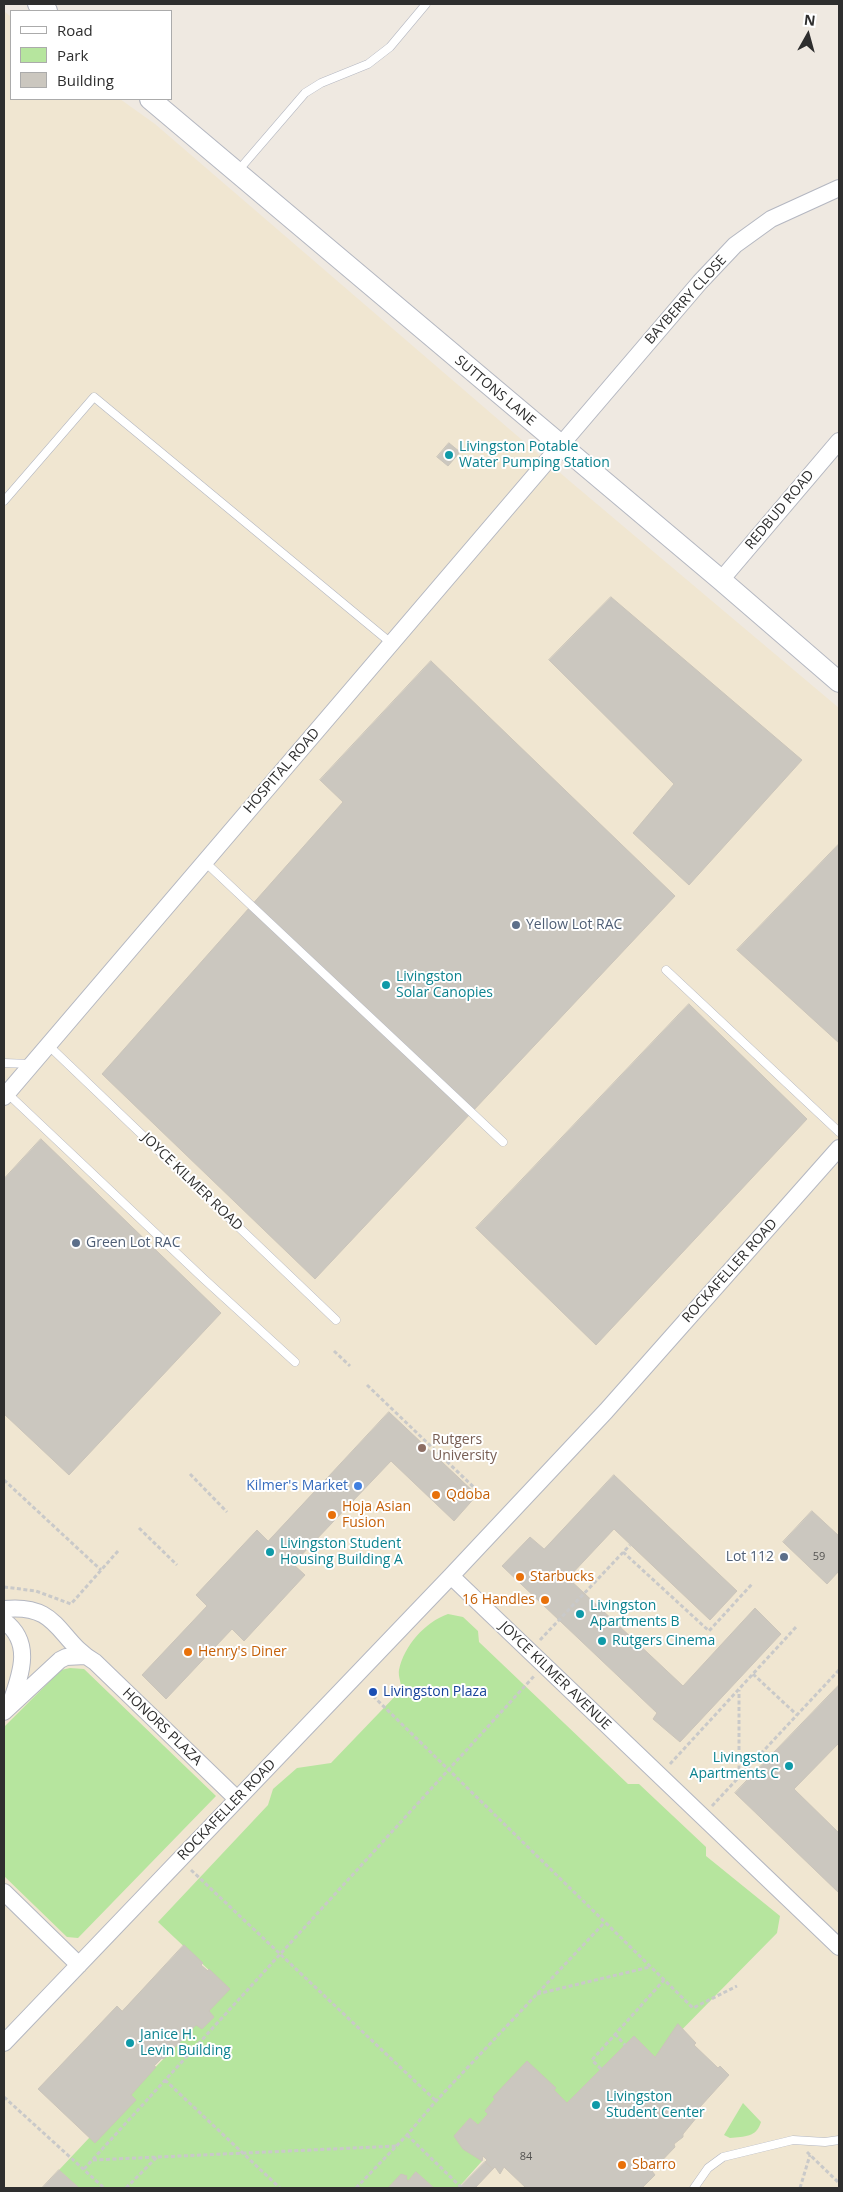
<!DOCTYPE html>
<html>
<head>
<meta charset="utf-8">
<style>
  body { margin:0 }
  #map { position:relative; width:843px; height:2192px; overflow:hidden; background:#efe9e1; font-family:"Open Sans",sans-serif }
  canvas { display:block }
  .frame { position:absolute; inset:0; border:5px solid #2e2e2e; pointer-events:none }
  .legend { position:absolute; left:10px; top:10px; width:162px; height:90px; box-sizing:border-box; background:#fff; border:1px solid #ababab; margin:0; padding:6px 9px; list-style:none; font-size:15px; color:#2e2e2e }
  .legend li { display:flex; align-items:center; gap:10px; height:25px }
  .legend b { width:25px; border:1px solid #ababab }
  .north { position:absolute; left:783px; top:10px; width:50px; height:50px; -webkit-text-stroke:4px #fff; paint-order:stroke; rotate:7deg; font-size:14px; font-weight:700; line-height:20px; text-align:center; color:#2e2e2e }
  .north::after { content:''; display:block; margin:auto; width:18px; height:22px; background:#2e2e2e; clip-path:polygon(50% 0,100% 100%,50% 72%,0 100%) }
</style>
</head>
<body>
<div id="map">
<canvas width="843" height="2192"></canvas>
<div class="frame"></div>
<ul class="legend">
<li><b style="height:6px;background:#fff"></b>Road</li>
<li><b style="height:14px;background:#b6e59e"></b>Park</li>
<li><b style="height:14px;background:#cbc7bf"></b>Building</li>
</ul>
<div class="north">N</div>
</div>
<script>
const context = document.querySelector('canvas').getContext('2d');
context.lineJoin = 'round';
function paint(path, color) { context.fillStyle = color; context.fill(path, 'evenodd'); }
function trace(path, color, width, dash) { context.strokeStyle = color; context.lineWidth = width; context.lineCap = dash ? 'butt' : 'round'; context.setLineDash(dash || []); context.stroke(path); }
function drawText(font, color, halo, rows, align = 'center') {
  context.font = font + ' "Open Sans",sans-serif'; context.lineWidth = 4; context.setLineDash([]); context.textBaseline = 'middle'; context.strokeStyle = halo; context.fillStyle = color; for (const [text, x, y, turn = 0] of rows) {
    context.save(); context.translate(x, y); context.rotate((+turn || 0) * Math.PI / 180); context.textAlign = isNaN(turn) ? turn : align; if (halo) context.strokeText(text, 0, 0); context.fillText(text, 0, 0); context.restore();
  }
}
paint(new Path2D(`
  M4,11l7,6v82h109l35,25 417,359 267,225v1480h-835z`), '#f0e6d1');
paint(new Path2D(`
  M448,1614l15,3 15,14 1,11 149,142h11l67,63v9l74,60 -3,17 -122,124 -21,-21 -67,67 -74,-6 2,2 -10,12 3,3 -10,11 -8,-7 -16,18 28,25 -24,27h-24l-18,-16 -8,9 -7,-6 -13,13h-309l-20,-18 170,-181 -71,-67 110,-117 5,-16 24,-21 34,-5 71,-74c-1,-5 -4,-14 -3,-19 5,-24 26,-48 49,-56z
  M70,1668l14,1 132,127 -138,142 -11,-1 -63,-61v-149l57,-57z
  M743,2103l18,19c-5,16 -16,14 -31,16l-6,-3z`), '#b6e59e');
const building = new Path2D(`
  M449,443l11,9 -12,14 -11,-9z
  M611,597l191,163 -113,125 -56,-52 41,-49 -125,-124z
  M431,661l244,235 -360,383 -213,-205 241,-272 -23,-22z
  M839,844v199l-102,-93z
  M689,1004l118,115 -211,226 -120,-117z
  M41,1139l180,174 -152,162 -65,-61v-235z
  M389,1412l88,83 -23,26 -63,-60 -98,103 12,11 -61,66 -12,-12 -66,70 -24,-24 65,-69 -11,-11 61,-65 11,11z
  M614,1475l123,116 -27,29 -96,-91 -46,49 115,108 72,-78 26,26 -101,108 -27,-23 4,-6 -155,-147 28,-29 14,12z
  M812,1511l27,25v35l-12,13 -44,-42z
  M839,1685v58l-45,46 45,44v60l-104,-100z
  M184,1945l19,18 -2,2 7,6 1,-2 21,20 -21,22 5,6 -12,12 -6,-4 -32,34 -2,-1 -8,8 2,1 -25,28 5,5 -41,43 -57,-54 79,-83 5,5z
  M678,2024l18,19 -2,2 24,23 2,-2 9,9 -29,32 1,2 -6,6 2,2 -14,17v3l-9,7 1,3 -23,24 3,4 -13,13h-116l-22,-21 -4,7 -5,-7 -2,2 -8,-7 2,-2 -4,-4 -1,5 -19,-12 -9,-13 16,-18 8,7 10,-11 -3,-3 10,-12 -2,-2 34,-36 29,27 -2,2 13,13 67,-67 21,21z
  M485,2162l8,7 -18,19h-16z
  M59,2170l20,18h-37z
  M416,2172l18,16h-46l13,-14 6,2 -1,2 2,3z`);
paint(building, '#cbc7bf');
trace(building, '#cbc5ba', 1);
const service = new Path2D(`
  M237,172l68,-79 16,-10 47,-19 22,-17 36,-43
  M4,501l90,-104 297,246
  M205,862l298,280
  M666,970l173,162
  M48,1045l288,275
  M4,1063l26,1
  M7,1093l197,186 91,83
  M694,2188l14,-20 15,-11 70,-17 32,2 14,-2`);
const minor = new Path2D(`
  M721,580l118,-139
  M4,1097l696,-815 35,-37 36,-26 68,-31
  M451,1576l388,371
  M4,1609c56,-6 53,31 91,53l142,137
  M4,1621c30,22 16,55 6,84
  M4,1712l56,-52 6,-3 19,-1
  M4,1892l75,73
  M4,2043l447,-467 155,-165 233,-263`);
const tertiary = new Path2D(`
  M38,4l9,7
  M150,99l571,481 118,102`);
trace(service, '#b4b7c1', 9);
trace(minor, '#b4b7c1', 18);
trace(tertiary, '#b4b7c1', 22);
trace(new Path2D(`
  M334,1351l16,15
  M367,1385l119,114
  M190,1474l37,38
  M4,1480l97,90
  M139,1528l38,37
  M623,1552l86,79 43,-47
  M4,1587l32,4 35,13 47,-53
  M540,1640l90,-95
  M753,1674l44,41
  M373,1696l320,312 44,-22
  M670,1764l127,-138
  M739,1776v-86
  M712,1806l127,-136
  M191,1870l245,231
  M537,1994l113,-27
  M615,2034l10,11
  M601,2069l-9,-9 72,-80
  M165,2080l115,108
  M4,2097l100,91
  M407,2135l55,53
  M807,2152l32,31
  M93,2160l304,-14
  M84,2169l451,-494
  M126,2188l31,-31
  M356,2188l51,-53 29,-34 168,-178
  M800,2188l10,-33`), '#c9c9c9', 3, [4, 2.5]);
trace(service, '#fff', 8);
trace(minor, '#fff', 16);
trace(tertiary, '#fff', 20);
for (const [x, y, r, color] of [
  [449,455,5,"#0f9aa8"],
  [516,925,5,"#5c6f8a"],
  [386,985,5,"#0f9aa8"],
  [76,1243,5,"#5c6f8a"],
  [422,1448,5,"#8d6e63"],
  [358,1486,5,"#3f7fe0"],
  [436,1495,5,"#e8710a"],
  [332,1515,5,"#e8710a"],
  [270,1552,5,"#0f9aa8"],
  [784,1557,5,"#5c6f8a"],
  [520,1577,5,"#e8710a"],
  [545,1600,5,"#e8710a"],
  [580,1614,5,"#0f9aa8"],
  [602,1641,5,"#0f9aa8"],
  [188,1652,5,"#e8710a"],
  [373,1692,5,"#1a4fb4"],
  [789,1766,5,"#0f9aa8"],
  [130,2043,5,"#0f9aa8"],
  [596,2105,5,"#0f9aa8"],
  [622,2165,5,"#e8710a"]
]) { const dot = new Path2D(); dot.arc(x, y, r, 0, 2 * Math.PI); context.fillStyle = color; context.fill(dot); trace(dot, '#fff', 2); }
drawText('11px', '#555452', null, [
  ["59",819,1557],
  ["84",526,2157]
]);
drawText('14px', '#2e2e2e', '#fff', [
  ["BAYBERRY CLOSE",686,300,-48],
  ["SUTTONS LANE",495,391,40],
  ["REDBUD ROAD",780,510,-50],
  ["HOSPITAL ROAD",282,771,-49],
  ["JOYCE KILMER ROAD",192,1182,44],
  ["ROCKAFELLER ROAD",730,1271,-48],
  ["JOYCE KILMER AVENUE",555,1676,44],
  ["HONORS PLAZA",162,1727,44],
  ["ROCKAFELLER ROAD",227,1810,-46]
]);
drawText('14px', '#0d838f', '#fff', [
  ["Livingston Potable",459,447],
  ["Water Pumping Station",459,463],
  ["Livingston",396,977],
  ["Solar Canopies",396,993],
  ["Livingston Student",280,1544],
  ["Housing Building A",280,1560],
  ["Livingston",590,1606],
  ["Apartments B",590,1622],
  ["Rutgers Cinema",612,1641],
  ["Livingston",779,1758,"right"],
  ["Apartments C",779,1774,"right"],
  ["Janice H.",140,2035],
  ["Levin Building",140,2051],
  ["Livingston",606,2097],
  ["Student Center",606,2113]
], 'left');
drawText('14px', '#4e5e75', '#fff', [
  ["Yellow Lot RAC",526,925],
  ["Green Lot RAC",86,1243],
  ["Lot 112",774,1557,"right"]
], 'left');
drawText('14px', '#785e54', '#fff', [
  ["Rutgers",432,1440],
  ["University",432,1456]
], 'left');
drawText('14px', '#366cbe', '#fff', [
  ["Kilmer's Market",348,1486]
], 'right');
drawText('14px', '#c56008', '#fff', [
  ["Qdoba",446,1495],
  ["Hoja Asian",342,1507],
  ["Fusion",342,1523],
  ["Starbucks",530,1577],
  ["16 Handles",535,1600,"right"],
  ["Henry's Diner",198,1652],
  ["Sbarro",632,2165]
], 'left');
drawText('14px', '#164399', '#fff', [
  ["Livingston Plaza",383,1692]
], 'left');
</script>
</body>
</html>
